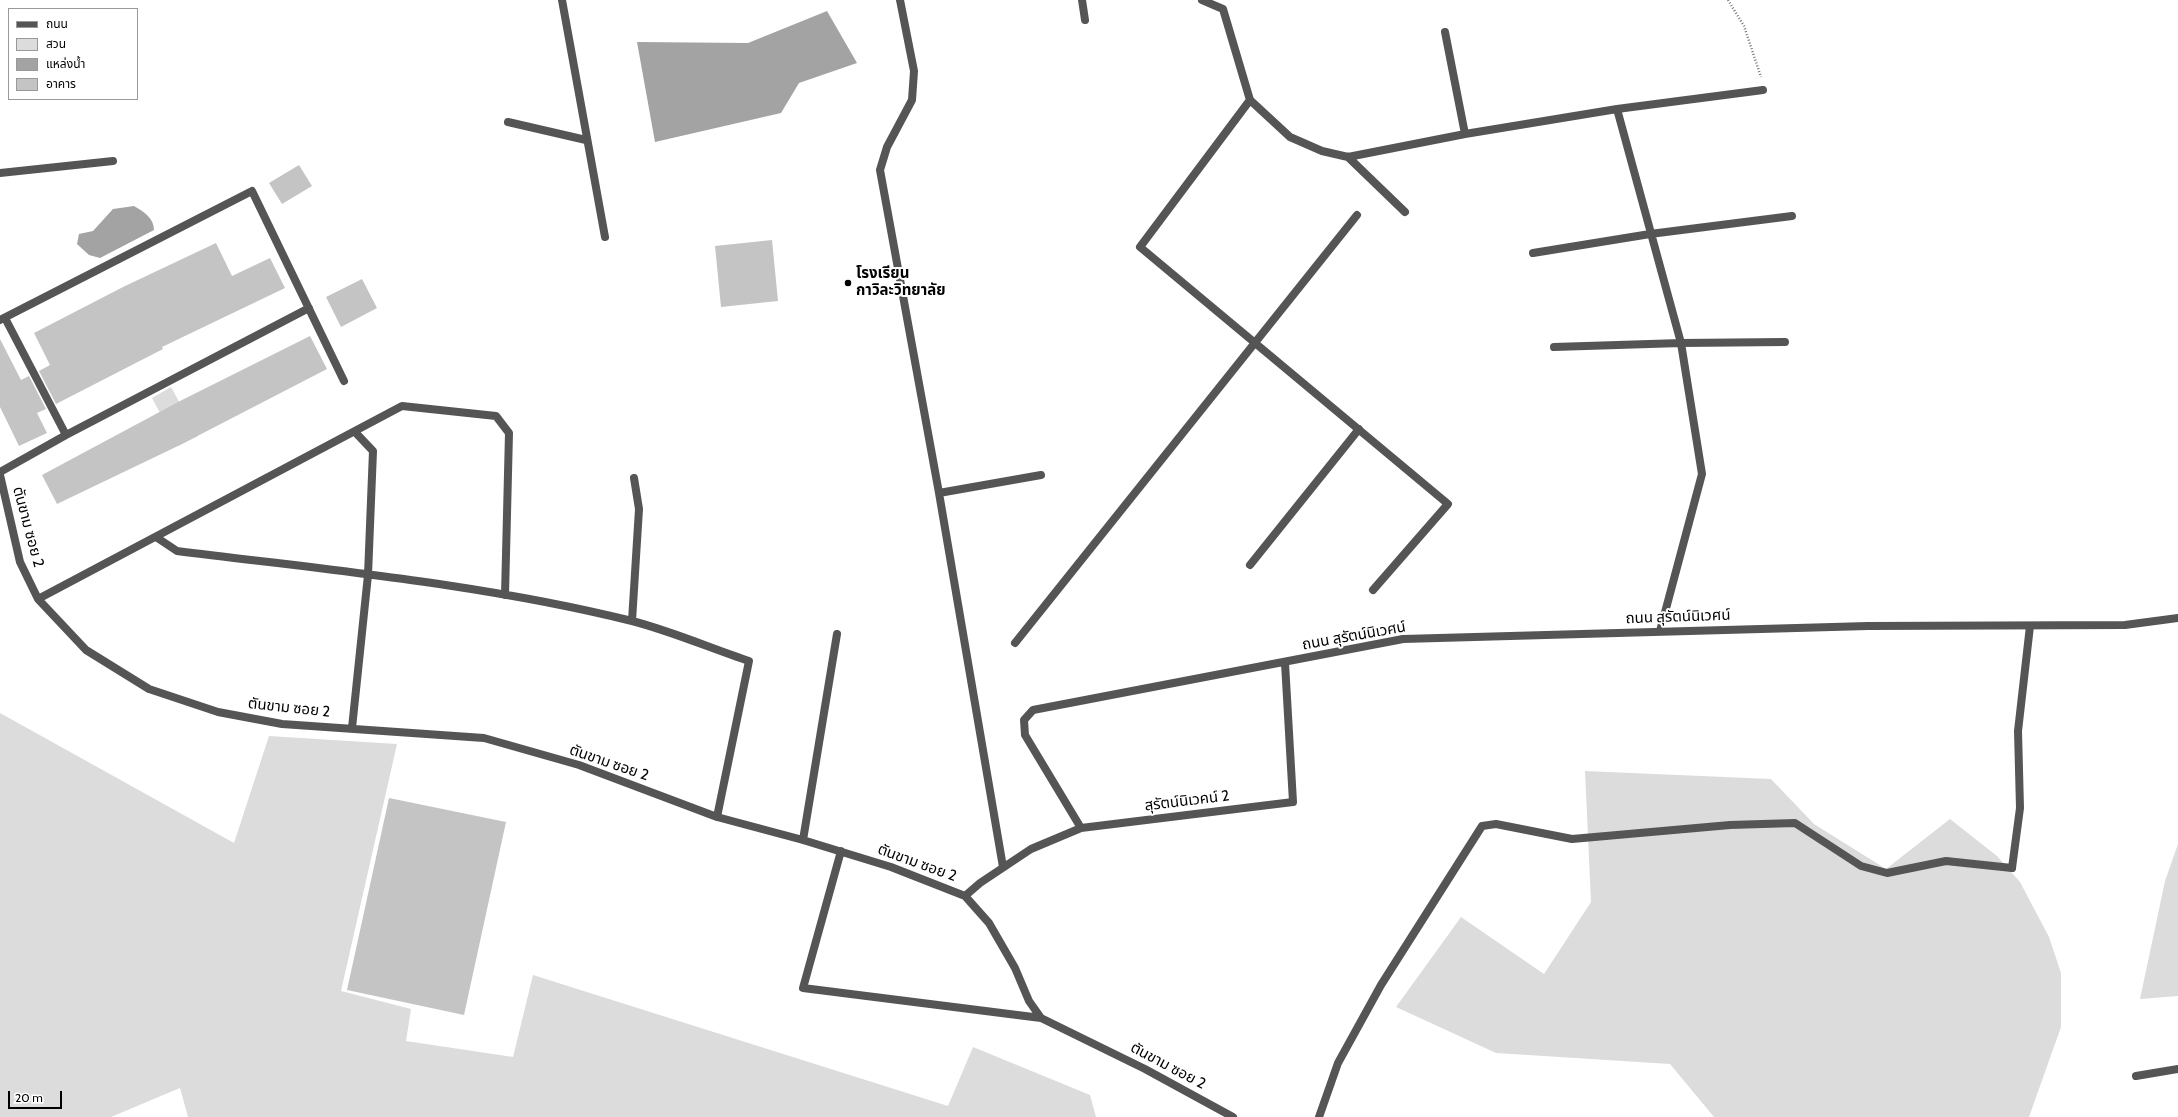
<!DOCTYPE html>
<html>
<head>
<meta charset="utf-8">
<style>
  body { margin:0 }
  #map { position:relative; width:2178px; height:1117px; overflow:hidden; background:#fff; font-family:Cabin,"Noto Sans Thai",sans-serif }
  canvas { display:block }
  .legend { position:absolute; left:8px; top:8px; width:130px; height:92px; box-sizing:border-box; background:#fff; border:1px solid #999; margin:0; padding:5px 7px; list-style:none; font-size:12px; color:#000 }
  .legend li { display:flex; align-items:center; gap:8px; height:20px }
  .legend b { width:20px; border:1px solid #999 }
  .scale { position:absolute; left:8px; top:1091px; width:54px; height:18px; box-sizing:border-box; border:2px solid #000; border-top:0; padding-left:5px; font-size:12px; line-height:14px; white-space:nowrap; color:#000; -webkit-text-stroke:3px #fff; paint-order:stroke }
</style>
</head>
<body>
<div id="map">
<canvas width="2178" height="1117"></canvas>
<ul class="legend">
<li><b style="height:5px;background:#555"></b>ถนน</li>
<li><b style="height:11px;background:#dcdcdc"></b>สวน</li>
<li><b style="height:11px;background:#a3a3a3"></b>แหล่งน้ำ</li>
<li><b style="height:11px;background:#c4c4c4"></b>อาคาร</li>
</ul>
<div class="scale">20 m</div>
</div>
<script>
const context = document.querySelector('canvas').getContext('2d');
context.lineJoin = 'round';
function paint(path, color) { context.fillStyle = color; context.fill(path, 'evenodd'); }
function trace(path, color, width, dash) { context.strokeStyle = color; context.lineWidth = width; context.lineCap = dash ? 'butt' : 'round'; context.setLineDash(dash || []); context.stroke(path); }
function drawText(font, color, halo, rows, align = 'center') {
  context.font = font + ' Cabin,"Noto Sans Thai",sans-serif'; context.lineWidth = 4; context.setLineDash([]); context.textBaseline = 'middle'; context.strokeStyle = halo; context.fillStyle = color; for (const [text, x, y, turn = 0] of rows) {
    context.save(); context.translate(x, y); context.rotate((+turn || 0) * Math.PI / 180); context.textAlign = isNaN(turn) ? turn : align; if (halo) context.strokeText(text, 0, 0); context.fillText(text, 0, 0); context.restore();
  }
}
paint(new Path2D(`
  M171,387l27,49 -20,10 -26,-48z
  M0,713l234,130 35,-107 128,8 -56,247 70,18 -5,32 107,16 20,-82 415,131 25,-59 117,48 6,22h-908l-8,-29 -69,29h-111z
  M1585,771l186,8 43,45 72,45 64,-50 47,37 23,26 29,55 12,36v54l-32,90h-315l-44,-53 -174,-11 -100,-46 65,-90 83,57 47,-72z
  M2178,844v152l-38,3 25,-118z`), '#dcdcdc');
paint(new Path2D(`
  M827,11l30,52 -58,20 -18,30 -126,29 -18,-100 111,1z
  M134,206c10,6 20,12 20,24l-54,28 -11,-3 -12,-11 2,-10 14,-3 20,-22z`), '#a3a3a3');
paint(new Path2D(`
  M299,165l13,21 -30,18 -13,-21z
  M772,240l6,61 -57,6 -6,-61z
  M216,243l16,33 38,-18 15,30 -123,59 1,2 -107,55 -17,-33 11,-6 -16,-32 89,-46z
  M362,279l15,29 -36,19 -15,-30z
  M310,336l17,33 -147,76 -123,59 -15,-29 138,-74z
  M0,339l21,41 8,-4 17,33 -9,4 10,20 -28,13 -19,-39z
  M389,798l117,24 -42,193 -117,-25z`), '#c4c4c4');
trace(new Path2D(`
  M1728,0l16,26 17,51`), '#777', 2.5, [1, 2]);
trace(new Path2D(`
  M900,0l14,71 -2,29 -25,47 -7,23 59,323 64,374
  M1082,0l3,20
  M939,493l102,-18
  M2012,868l8,-60 -2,-77 12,-105
  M2136,1076l42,-7`), '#555', 8);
trace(new Path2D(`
  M562,0l43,237
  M1202,0l21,9 27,91 40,37 32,14 26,6 117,-23 152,-25 146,-19
  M1445,32l20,102
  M1250,100l-110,147 308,257 -75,86
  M1617,109l64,234 21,131 -42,157
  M508,122l78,18
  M1348,157l57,55
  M0,173l113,-12
  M1533,253l117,-19 142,-18
  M5,318l61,117
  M0,320l252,-129 92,190
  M1554,347l127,-4 104,-1
  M0,472l66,-37 243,-127
  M0,475l20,87 18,37 48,51 63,39 69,23 64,12 202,14 95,27 138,52 86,23 88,27 74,29 24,27 26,45 14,33 12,17 104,51 88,48
  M156,537l21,14c152,19 306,33 455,70 39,10 78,27 117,40l-32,156
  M1250,565l109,-136
  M38,599l364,-193 94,10 13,17 -4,162
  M632,621l7,-112 -5,-31
  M1015,643l342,-428
  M352,728l16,-153 5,-124 -18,-19
  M1081,828l-56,-93 -1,-15 9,-10 370,-71 465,-13 257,-1 53,-7
  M803,840l34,-206
  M841,851l-38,137 238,30
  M965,896l15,-13 51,-34 50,-21 212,-26 -8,-139
  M1319,1117l19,-54 43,-78 101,-159 14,-2 76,15 158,-14 65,-2 66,43 26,7 59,-12 66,7`), '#555', 8);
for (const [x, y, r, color] of [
  [848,283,4,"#000"]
]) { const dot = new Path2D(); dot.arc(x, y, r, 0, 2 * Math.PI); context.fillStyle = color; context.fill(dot); trace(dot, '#fff', 1.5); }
drawText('bold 15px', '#000', '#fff', [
  ["โรงเรียน",856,274],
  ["กาวิละวิทยาลัย",856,291]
], 'left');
drawText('15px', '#000', '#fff', [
  ["ตันขาม ซอย 2",28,527,75],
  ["ถนน สุรัตน์นิเวศน์",1678,617,-2],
  ["ถนน สุรัตน์นิเวศน์",1354,636,-10],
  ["ตันขาม ซอย 2",289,708,6],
  ["ตันขาม ซอย 2",609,763,19],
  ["สุรัตน์นิเวคน์ 2",1187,801,-7],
  ["ตันขาม ซอย 2",917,863,20],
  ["ตันขาม ซอย 2",1168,1066,28]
]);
</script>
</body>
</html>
